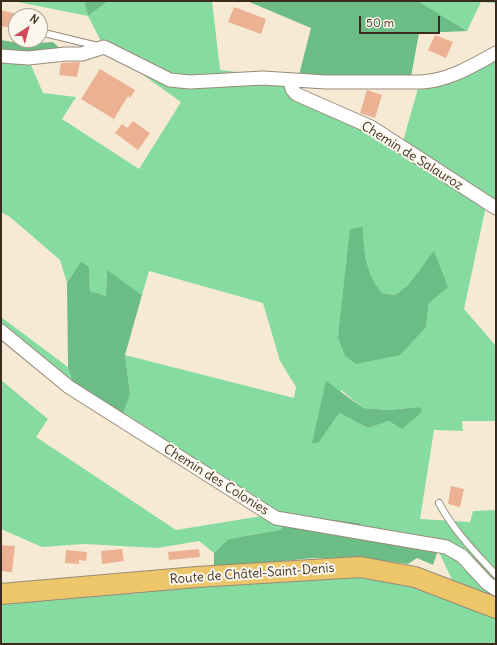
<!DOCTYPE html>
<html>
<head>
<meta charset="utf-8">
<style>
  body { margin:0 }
  #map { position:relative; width:497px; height:645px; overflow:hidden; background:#f6ead5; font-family:Delius,sans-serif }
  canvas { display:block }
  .frame { position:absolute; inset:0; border:2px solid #3b2a1e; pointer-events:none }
  .north { position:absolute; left:8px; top:8px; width:40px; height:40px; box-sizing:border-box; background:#fbf7ec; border:1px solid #aea59a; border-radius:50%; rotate:36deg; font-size:11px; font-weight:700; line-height:16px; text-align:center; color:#3b2a1e }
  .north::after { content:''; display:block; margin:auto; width:14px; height:18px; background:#d1495b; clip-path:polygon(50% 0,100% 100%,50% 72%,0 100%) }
  .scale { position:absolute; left:359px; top:16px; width:81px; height:18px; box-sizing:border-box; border:2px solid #3b2a1e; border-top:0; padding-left:5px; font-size:12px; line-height:14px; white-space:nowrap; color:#3b2a1e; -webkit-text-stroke:3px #fbf7ec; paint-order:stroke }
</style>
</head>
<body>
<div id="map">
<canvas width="497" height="645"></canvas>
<div class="frame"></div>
<div class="north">N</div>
<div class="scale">50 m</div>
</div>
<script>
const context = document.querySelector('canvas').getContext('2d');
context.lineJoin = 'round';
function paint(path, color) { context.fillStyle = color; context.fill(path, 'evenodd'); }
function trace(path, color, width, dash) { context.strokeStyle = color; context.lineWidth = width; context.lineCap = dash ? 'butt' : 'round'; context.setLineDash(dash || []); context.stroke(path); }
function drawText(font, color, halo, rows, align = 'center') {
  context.font = font + ' Delius,sans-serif'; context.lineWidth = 4; context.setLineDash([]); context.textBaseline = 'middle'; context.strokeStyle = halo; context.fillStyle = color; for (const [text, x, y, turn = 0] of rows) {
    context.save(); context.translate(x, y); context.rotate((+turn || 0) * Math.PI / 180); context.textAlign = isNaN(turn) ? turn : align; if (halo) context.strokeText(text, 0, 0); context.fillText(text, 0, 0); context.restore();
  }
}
paint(new Path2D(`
  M13,1h71l4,15 20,-15h104l8,69 78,9 -3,9 108,53 16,-56 77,-27v151l-10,-3 -22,103 32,37v75h-34l1,10 -29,-1 -14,89 50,3 3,-11 23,-1v88l-42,-14 -16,-34 -78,-13v-14l-64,-8 -16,15 -52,9 -14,14 -15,-12 -42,7 -73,-4 -42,3 -41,-18v-149l47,39 -12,18 140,93 86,-14 -261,-178v-21l67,50 6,20 56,7 -5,-39 169,43 2,-11 -16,-26 -17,-58 -114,-32 -7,24 -35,-24 -1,25 -16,-5 -1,-24 -8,-6 -14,22 -7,-23 -50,-43 -9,-5v-156l27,2 15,35 33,4 -14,22 77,50 42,-67 -77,-55 -16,-31zM363,227c1,27 2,44 19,66l13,2 12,-9 16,-21 6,38 -3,24 -88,10zM341,390l22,18 24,2 33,-3 -18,21 -13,-7 -21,7 -29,-15z
  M418,1h78v2l-15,-1 -14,29z
  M338,575l81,10 77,31v28h-495v-42z`), '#86dca0');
paint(new Path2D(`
  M84,1h24l-20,15z
  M247,1h171l49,30 -48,2 -9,49 -112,-3 13,-51z
  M1,40l23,4 29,-2 13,12 -65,2z
  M363,227c1,26 2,44 19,66l13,2 12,-9 27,-35 14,36 -19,16 -3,24 -26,28 -44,9 -11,-8 -7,-19 12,-108z
  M81,261l8,6 1,24 16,5 1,-26 35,25 -17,60 5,39 -8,22 -48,-29 -6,-20 -1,-84z
  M326,381l37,27 24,2 33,-3 2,5 -20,17 -13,-8 -21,7 -29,-15 -21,30h-6z
  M296,515l64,8v14l78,13 -5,15 -16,-7 -9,6 -36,-5 -59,-1 -99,10v-15l14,-14 52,-9z`), '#6cbc86');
paint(new Path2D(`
  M234,7l32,12 -5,15 -33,-12z
  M1,10l15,4v15l-15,-3z
  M435,35l18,7 -7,16 -18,-8z
  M80,62l-3,15 -18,-2 2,-12z
  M100,69l35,21 -5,8 -2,-2 -14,23 -33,-20z
  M367,90l15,5 -7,23 -15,-5z
  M133,121l17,12 -12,17 -23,-17 7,-9 5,4z
  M451,486l13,3 -4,18 -12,-3z
  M1,545l14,1 -3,26 -11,-1z
  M122,549l2,12 -22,3 -1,-13z
  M199,549l1,8 -31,3 -1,-8z
  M66,550l21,2 -1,9 -7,-1v4l-14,-1z`), '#ecb192');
const service = new Path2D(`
  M40,32l58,14
  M439,503c14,27 36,49 57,72`);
const minor = new Path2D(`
  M1,56l27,2 38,-4h16l22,-7 66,33 20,2 73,-4 63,4h96c28,-2 50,-16 74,-29
  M290,81l2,8 4,5 75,33 125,81
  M1,331l68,56 207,131 170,29 16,9 25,27 9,6`);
const primary = new Path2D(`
  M1,594l196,-17 163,-10 55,10 81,31`);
trace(service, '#988a7a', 8);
trace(minor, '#988a7a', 15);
trace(primary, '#988a7a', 22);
trace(service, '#fff', 6);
trace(minor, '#fff', 13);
trace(primary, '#ecc669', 20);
drawText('13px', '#3b2a1e', '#fbf7ec', [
  ["Chemin de Salauroz",412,156,32],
  ["Chemin des Colonies",216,480,32],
  ["Route de Châtel-Saint-Denis",252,574,-4]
]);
</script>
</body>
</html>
